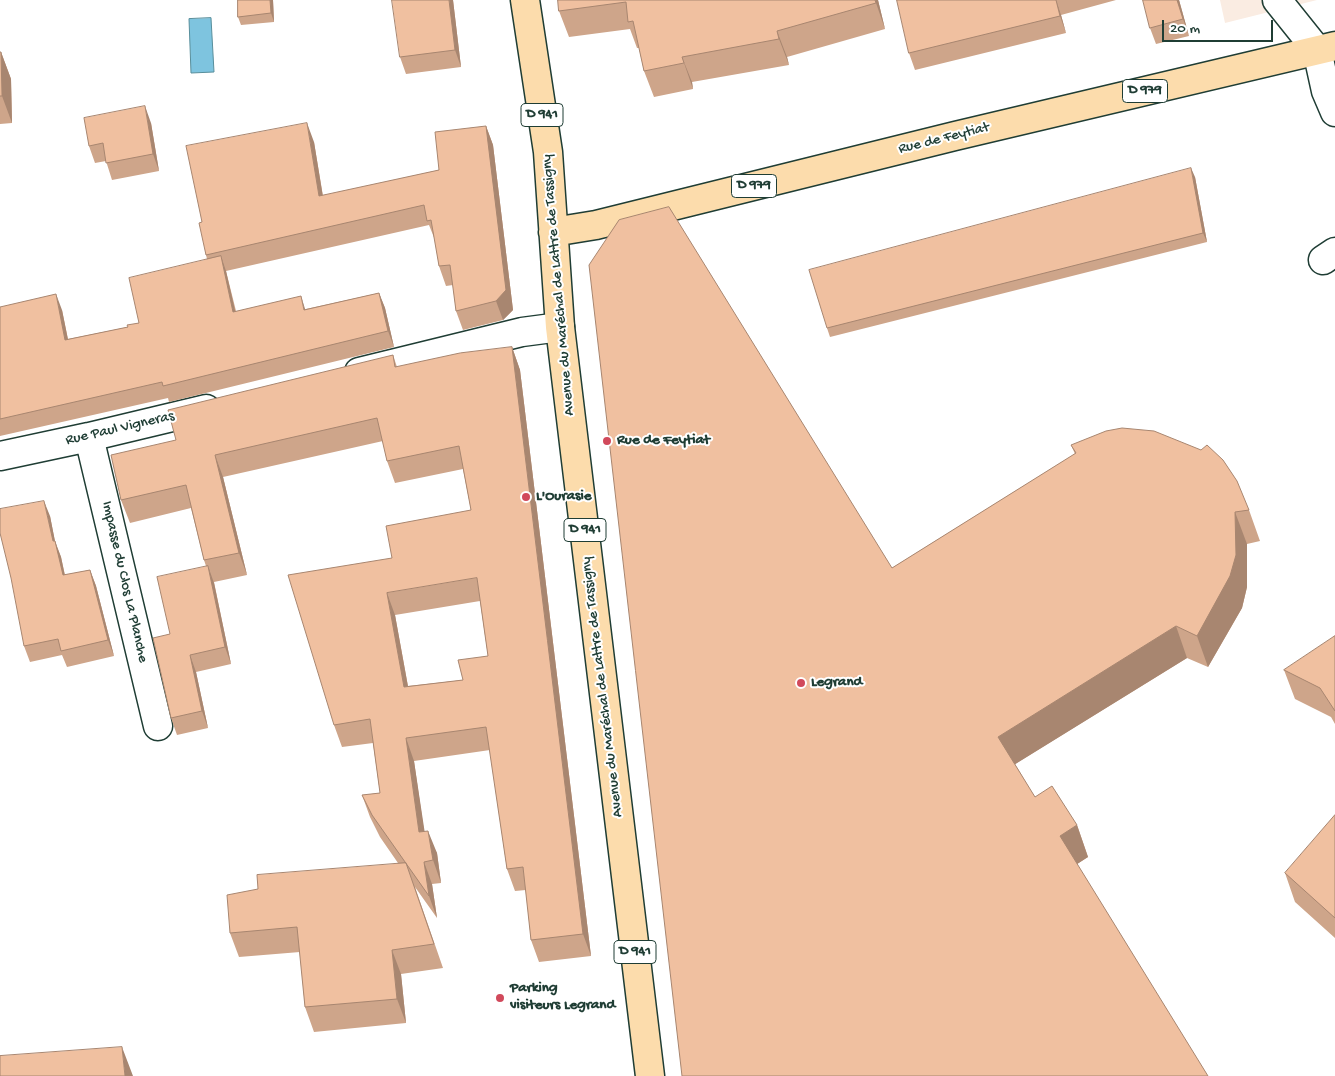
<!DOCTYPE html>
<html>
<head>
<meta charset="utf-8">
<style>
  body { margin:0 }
  #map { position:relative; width:1335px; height:1076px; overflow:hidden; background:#fff; font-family:"Gochi Hand",sans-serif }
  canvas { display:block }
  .scale { position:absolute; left:1162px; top:20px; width:111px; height:22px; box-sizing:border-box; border:2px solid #1f3d34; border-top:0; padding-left:6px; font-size:15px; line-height:18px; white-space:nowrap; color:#1f3d34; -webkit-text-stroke:4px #fff; paint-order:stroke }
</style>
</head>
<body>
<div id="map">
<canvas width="1335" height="1076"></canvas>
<div class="scale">20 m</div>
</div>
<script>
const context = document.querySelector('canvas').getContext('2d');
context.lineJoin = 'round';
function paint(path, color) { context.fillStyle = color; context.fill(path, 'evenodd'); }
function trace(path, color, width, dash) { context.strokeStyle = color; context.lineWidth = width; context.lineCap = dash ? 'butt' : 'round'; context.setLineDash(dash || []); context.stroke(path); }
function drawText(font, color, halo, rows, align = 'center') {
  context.font = font + ' "Gochi Hand",sans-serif'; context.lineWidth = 4; context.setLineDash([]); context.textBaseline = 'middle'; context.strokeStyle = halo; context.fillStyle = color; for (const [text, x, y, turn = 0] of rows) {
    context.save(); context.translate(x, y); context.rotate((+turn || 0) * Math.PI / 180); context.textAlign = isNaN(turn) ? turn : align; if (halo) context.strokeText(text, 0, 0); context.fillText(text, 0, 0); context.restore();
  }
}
paint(new Path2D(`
  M1220,0h97l-92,23z`), '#faece2');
const water = new Path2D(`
  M211,18l3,54 -23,1 -2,-54z`);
paint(water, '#7ec4df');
trace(water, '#588e9b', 1);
const minor = new Path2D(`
  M1277,0l40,50 9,41 9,21
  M1323,260l12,-8
  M359,372l163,-40 38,-5
  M89,437l69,289
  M0,456l89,-19 117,-28`);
const major = new Path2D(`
  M525,0l23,152 12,175 90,749
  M553,232l43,-7 359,-89 380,-90`);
trace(minor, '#1f3d34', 31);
trace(major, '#1f3d34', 31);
trace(minor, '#fff', 28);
trace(major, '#fcdcac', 28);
paint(new Path2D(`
  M273,0l1,22 -33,3 -3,-8z
  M453,0l8,67 -55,7 -6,-17z
  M558,0h320l7,29 -98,28 2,8 -97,17 1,7 -39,8 -10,-26 -5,-23h-2l-7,-19 -61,8 -10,-26z
  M897,0h219l-55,15 5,18 -151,37 -6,-17z
  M1143,0h36l10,36 -33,8 -6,-16z
  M0,52h1l10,27 1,44 -12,1z
  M151,123l8,48 -47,9 -6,-19 -11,2 -6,-17z
  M486,126l7,19 20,165 -10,10 -40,10 -7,-19 -3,-26 -7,1 -7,-20 -4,-26 -6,-15 -203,46 10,40 70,-2 73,-16 6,15 9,39 -225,55 -1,-4 -168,38v-129l62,3 6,29 60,-12 11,-4 68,-64 -1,-4 -4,-33 112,-80 9,54 116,-26z
  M1195,177l12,65 -377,95 -3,-9z
  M512,347l8,23 71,586 -52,6 -8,-22 -5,-50 -11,1 -8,-22 -17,-119 -76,11 10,70 13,22 4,30 -9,1 5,34 -22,-31 28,81 -42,6 5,49 -92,9 -9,-25 -5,-55 -61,5 -9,-24 168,-70 -18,-26 -10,-20 -8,-22 18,-2 -7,-50 -31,4 -8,-22 58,-167 79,-48 -8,-41 -68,14 -8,-22 -4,-20 -160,36 24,98 -33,7 17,82 -35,8 12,56 -31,7 -6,-17 -1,-84 36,-68 -2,-6 -13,-52 -61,15 -9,-23 55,-60 217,-85 4,12zM480,601l8,55 -25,24 -55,6 -13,-71z
  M1071,445l178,65 11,31 -13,3v43l-5,21 -34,59 -21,-9 -172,106 20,33 42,28 11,32 -11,7 -185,-296 183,-114z
  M50,516l5,26 6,15 4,18 25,-5 6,16 18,70 -47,11 -5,-12 -32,7 -6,-16z
  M1335,636v88l-4,-7 -36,-18 -11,-29z
  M1335,815v123l-40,-36 -10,-29z`), '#cea58a');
paint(new Path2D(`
  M270,0h3l1,22 -3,-9z
  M449,0h4l8,67 -6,-17z
  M875,0h3l7,29 -9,-26z
  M1056,0l5,15 5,18 -6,-17z
  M1177,0h2l10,36 -6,-17z
  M777,31l10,26 2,8 -10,-26z
  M1,52l10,27 1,44 -10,-27z
  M682,57l10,25 1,7 -9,-26z
  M145,106l6,17 8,48 -6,-17z
  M307,123l7,19 12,74 -7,-20z
  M486,126l7,19 20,165 -10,10 -7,-19z
  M1191,168l4,9 12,65 -4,-9z
  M221,256l5,15 13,57 -6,-16z
  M379,293l6,15 9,39 -6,-16z
  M56,294l6,16 9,45 -6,-15z
  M301,296l5,16 -2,-2z
  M512,347l8,23 71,586 -8,-22z
  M215,455l8,22 24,98 -8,-22z
  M44,501l6,15 5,25 6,16 7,34 -5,-16 -10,-34z
  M1235,512l12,32v43l-5,21 -34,59 -11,-31z
  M208,566l6,17 17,81 -6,-17z
  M90,570l6,16 18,70 -6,-16z
  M387,593l8,22 17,94 -8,-22z
  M1176,626l11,32 -178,110 -11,-31z
  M190,655l6,17 12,56 -6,-17z
  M406,738l8,23 14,93 -9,-22z
  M1077,825l11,32 -17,11 -11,-32z
  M428,831l9,22 4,30 -8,-23z
  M424,862l8,22 5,34 -8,-22z
  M392,950l9,24 5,49 -9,-24z
  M122,1047l11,29h-8z`), '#a88670');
const building = new Path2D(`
  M238,0h32l1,13 -33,4z
  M392,0h57l6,50 -55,7z
  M558,0h317l1,3 -99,28 2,8 -97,18 2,6 -40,8 -11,-50 -5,1 -2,-20 -67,9z
  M897,0h159l4,16 -151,37z
  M1143,0h34l6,19 -33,9z
  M0,52h1l1,44h-2z
  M145,106l8,48 -47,9 -3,-20 -14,3 -5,-28z
  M307,123l12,73 120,-26 -4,-38 51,-6 20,164 -10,11 -40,10 -6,-46 -11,1 -8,-46 -4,1 -3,-16 -218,50 -7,-32 3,-1 -16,-76z
  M1191,168l12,65 -376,95 -18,-58z
  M669,207l223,361 184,-115 -5,-8 35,-14 16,-3 32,3 47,19 6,-5 16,15 14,21 12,29 -14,2 1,43 -6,21 -33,60 -21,-10 -178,111 37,60 17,-11 25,39 -17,11 148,240h-526l-93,-811 30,-45z
  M221,256l12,56 68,-16 3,14 75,-17 9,38 -225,55 -1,-4 -162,37v-112l56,-13 9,46 63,-13 -1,-2 12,-2 -10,-45z
  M512,347l71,587 -52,6 -8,-73 -16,2 -21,-142 -80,11 13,94 9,-1 5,29 -9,2 5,34 -57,-81 -10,-20 18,-2 -10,-74 -36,6 -46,-150 104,-17 -6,-32 85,-16 -12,-64 -72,15 -10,-43 -162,37 24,98 -35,7 -18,-75 -65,15 -10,-45 65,-15 -8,-30 225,-55 2,12 65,-14zM477,578l11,78 -30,4 5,20 -59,7 -17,-94z
  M44,501l9,40h2l8,34 27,-5 18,70 -47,11 -3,-12 -34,7 -13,-68 -11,-45v-24z
  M208,566l17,81 -35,8 12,56 -31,7 -18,-80 17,-4 -13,-57z
  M1335,636v75l-15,-23 -36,-18z
  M1335,815v103l-50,-45z
  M406,863l28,81 -42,6 5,49 -92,8 -8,-80 -67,6 -3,-38 31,-6 -1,-14z
  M122,1047l3,29h-125v-20z`);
paint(building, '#f0c0a0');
trace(building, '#a88670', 1);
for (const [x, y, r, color] of [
  [607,441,5,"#d1495b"],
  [526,497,5,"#d1495b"],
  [801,683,5,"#d1495b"],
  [500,998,5,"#d1495b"]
]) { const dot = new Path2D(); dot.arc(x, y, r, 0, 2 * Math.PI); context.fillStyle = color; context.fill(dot); trace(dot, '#fff', 2); }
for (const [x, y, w] of [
  [1145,91,45],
  [542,115,42],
  [754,186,45],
  [585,530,42],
  [635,952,42]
]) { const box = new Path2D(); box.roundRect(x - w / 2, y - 11.5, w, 23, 4); context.fillStyle = '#fff'; context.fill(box); trace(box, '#1f3d34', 1); }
drawText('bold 14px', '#1f3d34', null, [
  ["D 979",1145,91],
  ["D 941",542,115],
  ["D 979",754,186],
  ["D 941",585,530],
  ["D 941",635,952]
]);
drawText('15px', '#1f3d34', '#fff', [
  ["Rue de Feytiat",944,139,-14],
  ["Avenue du Maréchal de Lattre de Tassigny",559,285,-95],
  ["Rue Paul Vigneras",120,429,-13],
  ["Impasse du Clos La Planche",124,582,77],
  ["Avenue du Maréchal de Lattre de Tassigny",603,687,-97]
]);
drawText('bold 15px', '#1f3d34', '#fff', [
  ["Rue de Feytiat",617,441],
  ["L'Ourasie",536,497],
  ["Legrand",811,683],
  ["Parking",510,989],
  ["visiteurs Legrand",510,1006]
], 'left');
</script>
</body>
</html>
